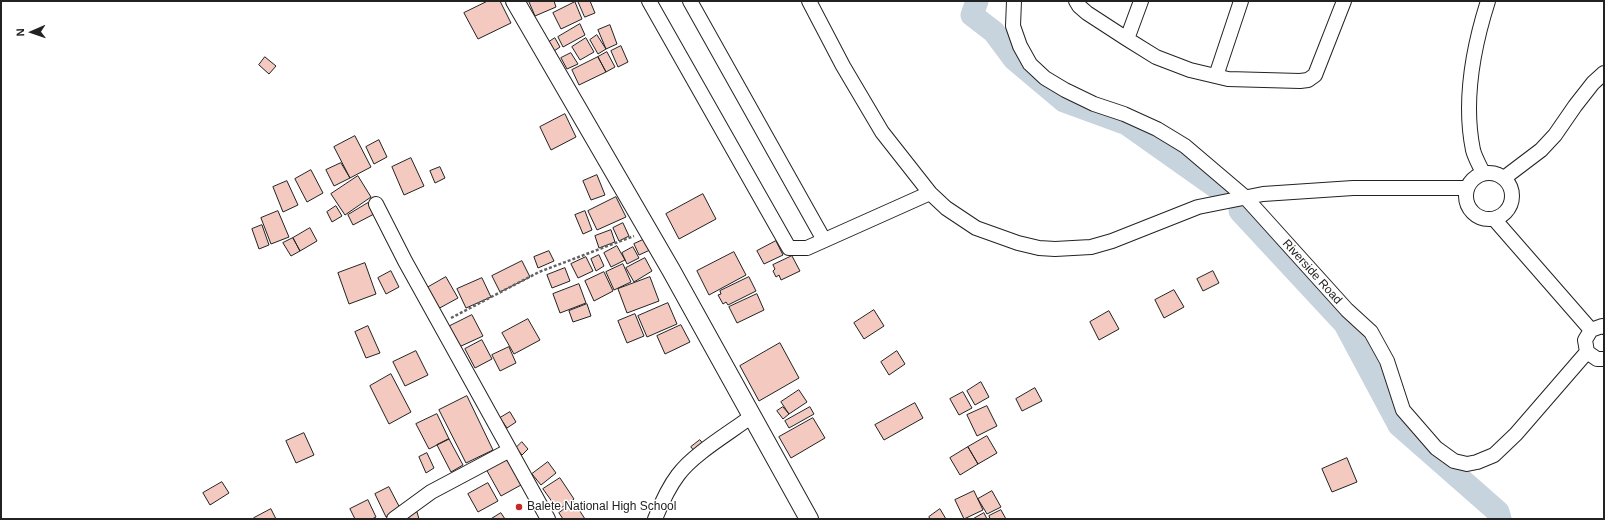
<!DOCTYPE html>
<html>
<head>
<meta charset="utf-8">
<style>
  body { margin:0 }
  #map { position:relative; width:1605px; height:520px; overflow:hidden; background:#fff; font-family:Helvetica,sans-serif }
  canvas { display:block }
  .frame { position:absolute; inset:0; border:2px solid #222; pointer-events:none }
  .north { position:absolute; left:12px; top:12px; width:40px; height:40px; -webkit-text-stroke:3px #fff; paint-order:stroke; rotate:268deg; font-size:11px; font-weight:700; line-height:16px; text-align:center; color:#222 }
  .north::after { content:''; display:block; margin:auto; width:14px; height:18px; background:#222; clip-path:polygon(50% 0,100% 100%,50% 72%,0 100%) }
</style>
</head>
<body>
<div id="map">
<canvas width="1605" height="520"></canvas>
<div class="frame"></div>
<div class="north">N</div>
</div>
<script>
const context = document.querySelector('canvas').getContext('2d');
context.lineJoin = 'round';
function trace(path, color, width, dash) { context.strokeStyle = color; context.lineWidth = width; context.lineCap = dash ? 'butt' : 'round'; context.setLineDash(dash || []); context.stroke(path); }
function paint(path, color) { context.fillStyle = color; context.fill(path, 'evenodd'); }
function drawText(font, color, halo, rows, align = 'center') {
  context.font = font + ' Helvetica,sans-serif'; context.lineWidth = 3; context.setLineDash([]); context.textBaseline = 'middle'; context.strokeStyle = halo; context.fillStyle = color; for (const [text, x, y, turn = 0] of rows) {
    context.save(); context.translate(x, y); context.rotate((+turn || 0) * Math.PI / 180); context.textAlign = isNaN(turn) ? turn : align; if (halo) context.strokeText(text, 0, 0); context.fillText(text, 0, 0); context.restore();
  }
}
trace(new Path2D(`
  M977,1l-5,14 22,17 20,27 50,42 63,23 92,65
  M1240,211l105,113 54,101 99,87 2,7`), '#c7d3dd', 23);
const building = new Path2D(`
  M488,1h12l11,22 -33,16 -14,-26z
  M530,1h24l2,6 -21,9 -6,-14z
  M578,1h12l5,12 -10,4z
  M575,2l7,17 -21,10 -8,-16z
  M580,24l5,11 -22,12 -5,-10z
  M610,25l7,19 -11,5 -8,-19z
  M597,35l9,14 -8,5 -8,-14z
  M555,38l5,9 -6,4 -5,-9z
  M586,38l8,14 -14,8 -8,-13z
  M621,46l7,16 -10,5 -7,-16z
  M607,52l8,15 -9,5 -8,-15z
  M571,53l7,11 -11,5 -6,-11z
  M265,57l11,9 -7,8 -10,-9z
  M598,57l8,15 -27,13 -7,-15z
  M565,114l11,23 -25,13 -11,-23z
  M355,136l16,31 -21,11 -16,-31z
  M379,140l8,17 -13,7 -8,-17z
  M411,158l13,28 -20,9 -12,-28z
  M341,163l9,15 -16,8 -8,-16z
  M440,167l5,11 -10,5 -5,-12z
  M311,170l12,23 -16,9 -12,-23z
  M597,175l8,20 -14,5 -8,-19z
  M358,176l13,21 -26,18 -14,-21z
  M287,181l11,24 -15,7 -10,-25z
  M703,194l13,25 -37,20 -13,-25z
  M616,197l10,20 -29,13 -9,-19z
  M368,203l6,11 -21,11 -5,-10z
  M336,206l6,10 -10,6 -5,-10z
  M278,211l11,26 -18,7 -10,-26z
  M585,211l7,19 -9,4 -8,-19z
  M623,223l6,13 -10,5 -6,-13z
  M262,225l7,20 -10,4 -7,-20z
  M310,228l7,13 -17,10 -7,-13z
  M611,230l4,12 -16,6 -4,-12z
  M293,238l7,13 -9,5 -8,-13z
  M645,239l5,11 -11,5 -5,-11z
  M776,241l7,14 -19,9 -7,-13z
  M617,246l8,14 -14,7 -7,-14z
  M633,247l6,11 -12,6 -5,-11z
  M549,251l5,10 -16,7 -4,-11z
  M734,252l12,23 -37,20 -12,-24z
  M599,255l5,11 -8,5 -5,-12z
  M792,256l8,15 -19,9 -2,-5 -3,2 -3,-6 2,-2 -2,-4z
  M586,257l7,14 -15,7 -7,-14z
  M645,258l7,13 -18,11 -8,-14z
  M522,261l8,16 -30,15 -8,-16z
  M365,263l11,31 -27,10 -11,-31z
  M623,264l8,18 -17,8 -8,-18z
  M565,268l5,13 -18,7 -5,-13z
  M391,271l8,16 -13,7 -8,-16z
  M1213,271l6,12 -16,8 -6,-12z
  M604,272l9,19 -19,10 -9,-20z
  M446,277l12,21 -22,12 -11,-21z
  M650,277l9,24 -32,12 -9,-24z
  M749,277l7,14 -28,14 -2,-3 -3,2 -5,-9 3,-1 -1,-3z
  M482,278l9,19 -25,11 -9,-19z
  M579,284l7,19 -26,10 -7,-19z
  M1174,290l10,17 -20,11 -9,-18z
  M757,294l7,16 -27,13 -8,-16z
  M668,303l9,21 -30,13 -9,-21z
  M587,304l4,12 -18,6 -4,-11z
  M874,310l10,16 -20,13 -10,-16z
  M1109,311l10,18 -20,11 -9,-18z
  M635,314l9,22 -17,7 -9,-22z
  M472,315l11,21 -24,11 -11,-20z
  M528,319l12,21 -26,14 -12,-21z
  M681,325l9,17 -25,12 -8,-18z
  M368,326l12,27 -14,5 -11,-26z
  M482,340l10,19 -17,9 -10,-19z
  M780,343l19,35 -40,23 -19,-35z
  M509,347l7,16 -16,8 -8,-16z
  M416,351l12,24 -23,11 -12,-24z
  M897,351l8,13 -16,11 -8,-13z
  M391,374l20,38 -22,12 -19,-38z
  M981,382l8,15 -14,8 -8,-14z
  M1035,388l7,13 -20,10 -6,-12z
  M799,390l8,12 -18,12 -8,-12z
  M963,392l9,16 -13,7 -9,-16z
  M467,396l26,54 -27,13 -27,-53z
  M915,403l8,15 -39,22 -9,-15z
  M987,406l10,20 -20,10 -10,-21z
  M783,407l6,7 -6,5 -6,-8z
  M810,407l4,7 -25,14 -4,-7z
  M510,412l6,10 -9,6 -7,-10z
  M437,414l12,25 -20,10 -13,-25z
  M813,418l12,20 -34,20 -12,-21z
  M304,433l10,22 -18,8 -10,-22z
  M987,436l10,17 -19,11 -10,-17z
  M449,439l14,26 -12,7 -14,-27z
  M700,440l11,13 -9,8 -11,-14z
  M522,442l6,7 -6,6 -6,-7z
  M968,447l10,17 -18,11 -10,-17z
  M427,453l7,15 -8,5 -7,-16z
  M507,458l14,27 -20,11 -15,-27z
  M1347,458l10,24 -25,10 -10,-23z
  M548,462l8,11 -15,12 -9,-11z
  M560,478l14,21 -16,11 -15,-21z
  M222,482l7,11 -19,12 -7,-12z
  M488,483l10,18 -20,11 -10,-18z
  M389,487l12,23 -15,7 -11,-23z
  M974,491l9,19 -19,9 -9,-19z
  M992,491l9,16 -14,7 -9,-15z
  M368,500l8,17 -4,2h-17l-5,-10z
  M574,502l11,17h-22l-4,-6z
  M271,509l5,10h-21l-1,-1z
  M940,509l6,10h-16l-1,-2z
  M1001,510l5,9h-16l-1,-3z
  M417,512l2,7h-19z
  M501,513l4,6h-14z
  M984,513l3,6h-14z`);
paint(building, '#f3c9c0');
trace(building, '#222', 1);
const minor = new Path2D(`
  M649,1l140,247h18l123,-55
  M690,1l134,239
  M809,1l34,65 39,66 48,61 16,15 30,20 42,15 21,5 16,1 36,-2 21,-6 86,-34 65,-13 90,-6h113
  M1014,1l-1,25 7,20 10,18 15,14 20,12 29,14 30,10 33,15 28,17 60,51 102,113 24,22 16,29 16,49 33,38 18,13 13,3 10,-2 17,-7 22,-21 71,-82
  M1076,1l3,5 8,7 40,26 29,18 34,13 38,9 72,2 8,-1 7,-5 29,-74
  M1127,39l14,-38
  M1216,76l25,-75
  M1466 196a23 23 0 1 1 46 0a23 23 0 1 1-46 0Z
  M1483,173c-3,-7 -8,-15 -10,-23 -10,-49 0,-102 15,-149
  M1504,178l37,-28 14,-15 20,-29 18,-23 11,-10
  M376,204l29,57 143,258
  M1495,220l96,110
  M1604,327l-2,-1 -11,4 -6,10 2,12 10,7h7
  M394,519l37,-27 79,-42
  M655,519c6,-15 13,-31 23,-44 15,-21 53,-43 74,-59`);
const major = new Path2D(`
  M515,1l156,269 138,249`);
trace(minor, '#222', 16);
trace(major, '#222', 20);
trace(new Path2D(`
  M451,318l88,-46 95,-36`), '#646464', 2.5, [3, 2]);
trace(minor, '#fff', 14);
trace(major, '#fff', 18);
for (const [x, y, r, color] of [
  [519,507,4,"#c62828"]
]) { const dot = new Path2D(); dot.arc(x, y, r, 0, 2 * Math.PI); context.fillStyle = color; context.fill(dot); trace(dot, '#fff', 1.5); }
drawText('12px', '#222', '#fff', [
  ["Riverside Road",1312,272,48]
]);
drawText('12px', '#222', '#fff', [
  ["Balete National High School",527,507]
], 'left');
</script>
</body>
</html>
